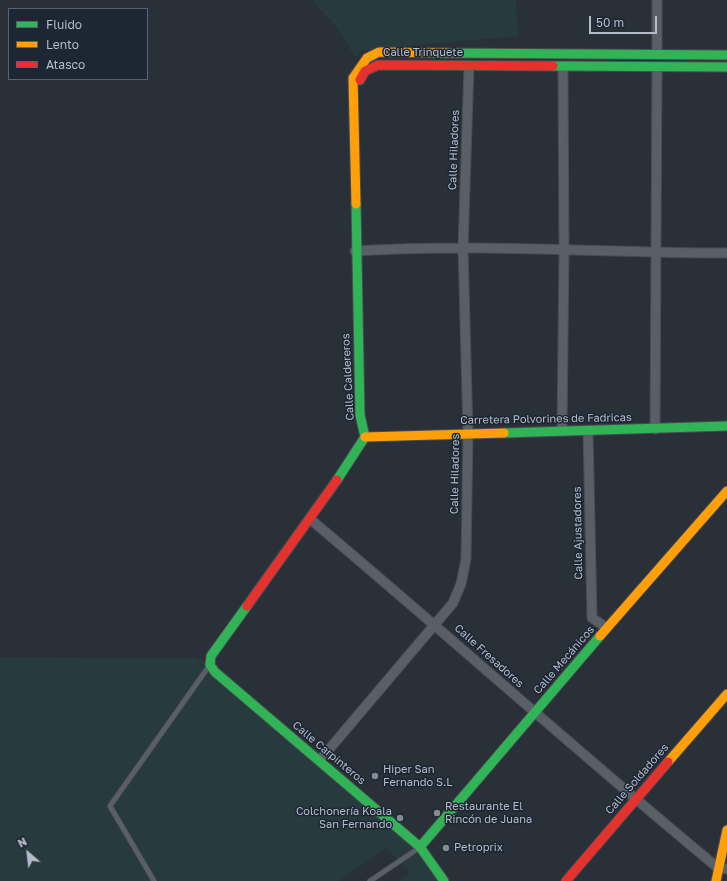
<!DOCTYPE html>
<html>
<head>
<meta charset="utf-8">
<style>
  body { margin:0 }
  #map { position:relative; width:727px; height:881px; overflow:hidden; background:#2a3038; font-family:"Golos Text",sans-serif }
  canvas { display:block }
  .legend { position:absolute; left:8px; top:8px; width:140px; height:72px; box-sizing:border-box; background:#1d2633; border:1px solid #59626f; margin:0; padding:5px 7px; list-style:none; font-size:12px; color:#b4bcc9 }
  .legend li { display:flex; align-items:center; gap:8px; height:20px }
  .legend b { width:20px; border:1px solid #59626f }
  .north { position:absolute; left:8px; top:833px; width:40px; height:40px; -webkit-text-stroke:3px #1d2633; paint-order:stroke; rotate:332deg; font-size:11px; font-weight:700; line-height:16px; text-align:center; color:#b4bcc9 }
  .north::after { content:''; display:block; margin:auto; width:14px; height:18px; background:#b4bcc9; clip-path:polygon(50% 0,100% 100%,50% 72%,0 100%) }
  .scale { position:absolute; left:589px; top:16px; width:68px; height:18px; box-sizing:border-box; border:2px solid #b4bcc9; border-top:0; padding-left:5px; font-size:12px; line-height:14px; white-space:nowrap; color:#b4bcc9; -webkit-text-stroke:3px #1d2633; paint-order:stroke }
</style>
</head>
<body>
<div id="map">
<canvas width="727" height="881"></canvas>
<ul class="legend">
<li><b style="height:5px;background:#30b455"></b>Fluido</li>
<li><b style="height:5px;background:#ff9f0a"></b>Lento</li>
<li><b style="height:5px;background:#e5322d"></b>Atasco</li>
</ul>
<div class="north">N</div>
<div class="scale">50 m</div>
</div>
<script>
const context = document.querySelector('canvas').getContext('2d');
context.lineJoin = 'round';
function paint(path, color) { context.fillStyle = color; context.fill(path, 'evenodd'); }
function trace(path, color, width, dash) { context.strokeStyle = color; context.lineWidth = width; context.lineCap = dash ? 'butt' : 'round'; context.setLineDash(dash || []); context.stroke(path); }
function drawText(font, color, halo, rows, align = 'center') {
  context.font = font + ' "Golos Text",sans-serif'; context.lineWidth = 3; context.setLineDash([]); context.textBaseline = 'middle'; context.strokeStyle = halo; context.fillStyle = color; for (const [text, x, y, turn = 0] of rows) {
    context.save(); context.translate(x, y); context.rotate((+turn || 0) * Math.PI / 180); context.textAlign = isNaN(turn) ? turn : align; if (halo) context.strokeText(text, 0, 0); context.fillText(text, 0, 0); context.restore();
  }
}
paint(new Path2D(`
  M314,0h202l2,36 -157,14 -6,7 -20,-33 -22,-22z
  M0,657l181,2 13,-2 16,8 210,182 24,34h-45l11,-9 -24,-24 -48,33h-338z`), '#273a3e');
const lane = new Path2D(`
  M154,881l-44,-75 99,-140
  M370,881l49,-33`);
const street = new Path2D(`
  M657,0v54
  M355,251c124,-8 248,2 372,2
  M655,429l2,-362
  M562,431l2,-180 -1,-184
  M588,431l4,187 15,10
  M310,519c137,115 270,235 408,349l9,1
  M320,760l133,-157 8,-19 5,-25 2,-126 -5,-185 6,-182`);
const fast = new Path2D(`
  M445,53l282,2
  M553,66l174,1
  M504,433l223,-7
  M337,480l28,-43 -5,-22 -4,-211
  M247,606l-36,50 -1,9 5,7 205,175 24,34
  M420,847l180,-211`);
const slow = new Path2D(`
  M356,204l-3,-126 14,-20 12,-6 66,1
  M365,437l139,-4
  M600,636l127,-145
  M668,762l59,-68
  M716,881l11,-51`);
const jam = new Path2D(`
  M360,80l5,-9 13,-6 175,1
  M247,606l90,-126
  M566,881l102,-119`);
trace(lane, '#484c53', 6);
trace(street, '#484c53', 11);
trace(fast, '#484c53', 11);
trace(slow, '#484c53', 11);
trace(jam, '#484c53', 11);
trace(lane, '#5a5e66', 4.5);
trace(street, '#5a5e66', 9);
trace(fast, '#30b455', 9);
trace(slow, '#ff9f0a', 9);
trace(jam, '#e5322d', 9);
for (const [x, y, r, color] of [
  [375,776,4,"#848b96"],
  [437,813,4,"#848b96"],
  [400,818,4,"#848b96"],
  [446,848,4,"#848b96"]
]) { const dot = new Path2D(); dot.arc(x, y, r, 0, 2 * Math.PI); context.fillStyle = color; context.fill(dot); trace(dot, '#1d2633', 1.5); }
drawText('11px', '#b4bcc9', '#1d2633', [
  ["Calle Trinquete",423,53],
  ["Calle Hiladores",454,150,-88],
  ["Calle Caldereros",348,377,-93],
  ["Carretera Polvorines de Fadricas",546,419,-1],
  ["Calle Hiladores",455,474,-89],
  ["Calle Ajustadores",578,533,-91],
  ["Calle Fresadores",489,656,42],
  ["Calle Mecánicos",564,660,-49],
  ["Calle Carpinteros",329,753,40],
  ["Calle Soldadores",637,779,-49]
]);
drawText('11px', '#b4bcc9', '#1d2633', [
  ["Hiper San",383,770],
  ["Fernando S.L",383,783],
  ["Restaurante El",445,807],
  ["Rincón de Juana",445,820],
  ["Colchonería Koala",392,812,"right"],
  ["San Fernando",392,825,"right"],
  ["Petroprix",454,848]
], 'left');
</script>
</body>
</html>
